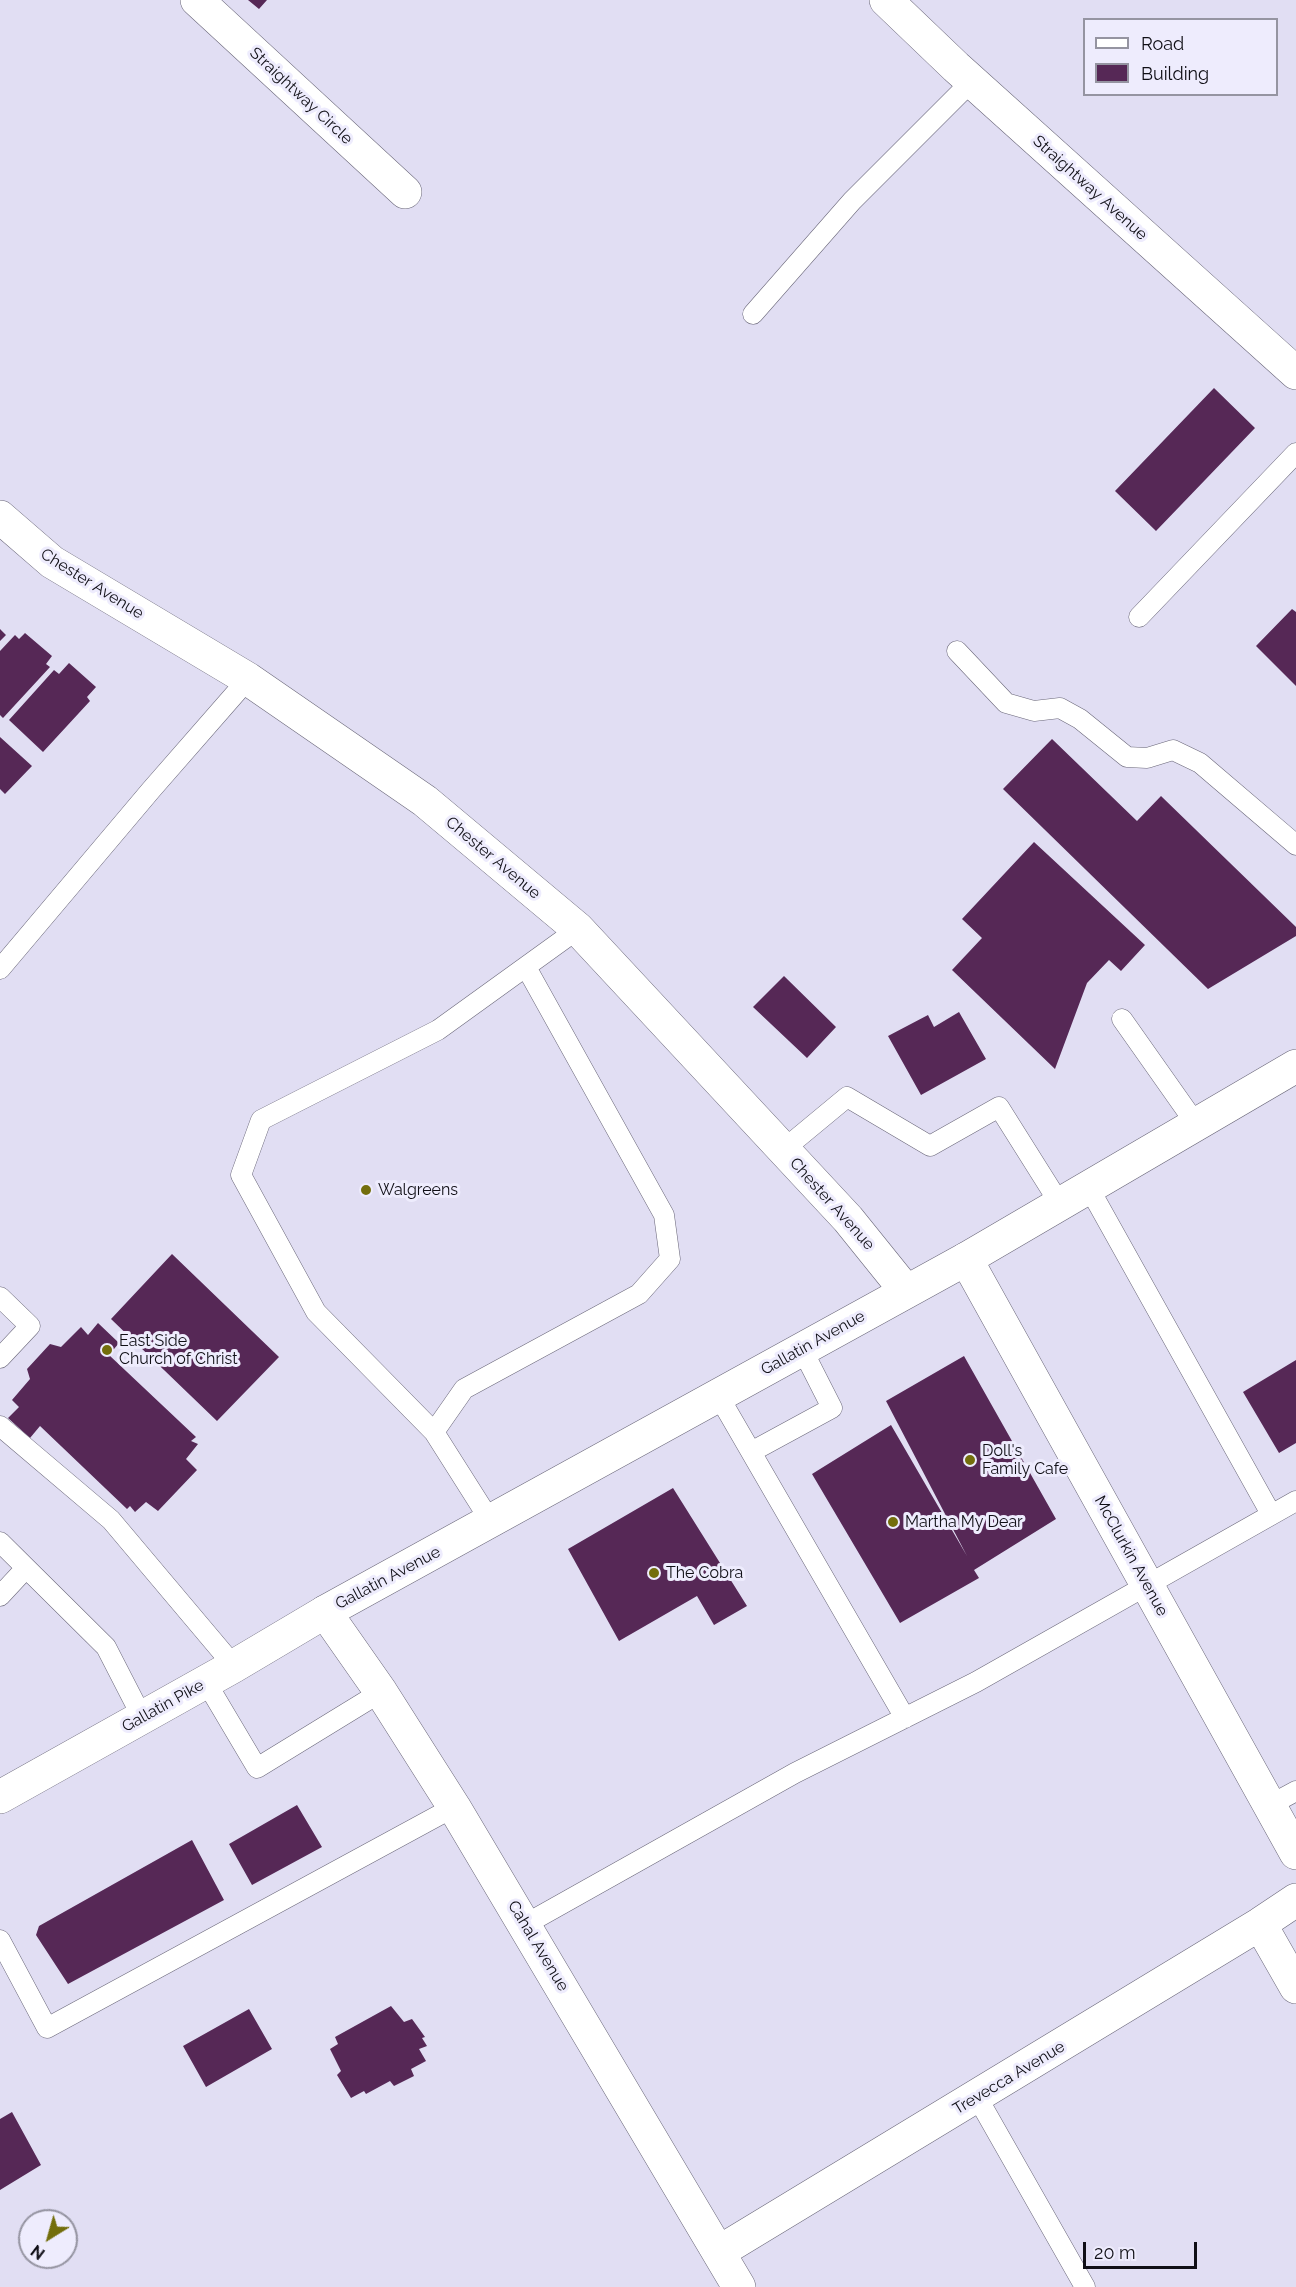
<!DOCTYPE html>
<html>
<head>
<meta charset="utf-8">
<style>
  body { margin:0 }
  #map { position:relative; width:1296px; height:2287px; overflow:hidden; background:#e1def3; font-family:Raleway,sans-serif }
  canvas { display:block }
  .legend { position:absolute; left:1083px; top:18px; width:195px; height:78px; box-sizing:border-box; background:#eeecfd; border:2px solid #9594a1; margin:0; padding:8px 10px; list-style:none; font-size:18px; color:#100f16 }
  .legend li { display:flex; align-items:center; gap:12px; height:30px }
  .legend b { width:30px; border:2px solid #9594a1 }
  .north { position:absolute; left:18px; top:2209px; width:60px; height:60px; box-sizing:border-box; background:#eeecfd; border:2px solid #9594a1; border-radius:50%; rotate:217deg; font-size:16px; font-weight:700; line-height:24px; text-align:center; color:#100f16 }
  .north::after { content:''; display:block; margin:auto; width:21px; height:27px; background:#736e0c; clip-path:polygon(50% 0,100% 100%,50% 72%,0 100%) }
  .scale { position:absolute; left:1083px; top:2242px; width:114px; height:27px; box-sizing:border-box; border:3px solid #100f16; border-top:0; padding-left:8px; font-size:18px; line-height:21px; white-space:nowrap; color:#100f16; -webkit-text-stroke:4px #eeecfd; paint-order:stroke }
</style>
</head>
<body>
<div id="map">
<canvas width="1296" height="2287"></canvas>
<ul class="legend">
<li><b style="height:8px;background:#fff"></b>Road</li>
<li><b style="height:16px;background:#562856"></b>Building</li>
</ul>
<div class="north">N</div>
<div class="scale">20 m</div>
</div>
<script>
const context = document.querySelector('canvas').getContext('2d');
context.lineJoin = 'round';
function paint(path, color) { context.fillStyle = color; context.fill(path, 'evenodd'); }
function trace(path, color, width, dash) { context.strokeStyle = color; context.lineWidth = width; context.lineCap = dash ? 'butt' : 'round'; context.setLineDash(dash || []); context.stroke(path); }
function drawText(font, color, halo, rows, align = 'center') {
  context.font = font + ' Raleway,sans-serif'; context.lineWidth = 6; context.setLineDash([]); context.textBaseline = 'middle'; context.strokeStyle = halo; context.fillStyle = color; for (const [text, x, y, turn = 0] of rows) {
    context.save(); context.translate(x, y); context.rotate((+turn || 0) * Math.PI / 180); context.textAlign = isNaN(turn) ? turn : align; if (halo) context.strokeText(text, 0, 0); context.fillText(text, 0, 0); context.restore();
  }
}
paint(new Path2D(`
  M248,0h19l-8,9z
  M1214,388l41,40 -99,103 -41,-40z
  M1292,609l4,3v74l-40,-40z
  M0,629l6,6 -6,6z
  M25,633l27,23 -6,8 4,3 -47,51 -3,-3v-64l15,-16 4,4z
  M69,663l27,24 -9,10 3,4 -47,51 -34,-32 45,-50 5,4z
  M0,737l32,29 -27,28 -5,-5z
  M1052,739l85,82 24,-25 135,131v9l-88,53 -205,-200z
  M1034,842l111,103 -24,26 -12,-11 -22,23 -32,86 -103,-99 30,-32 -20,-19z
  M784,976l52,51 -29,31 -54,-51z
  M959,1012l27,47 -65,36 -33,-59 40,-21 6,12z
  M172,1254l107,103 -62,64 -106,-102z
  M98,1323l21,20 -10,12 87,82 -5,4 7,3 -12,15 11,11 -39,41 -12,-9 -11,10 -5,-6 -3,3 -87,-83 -10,12 -22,-20 11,-11 -7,-7 18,-21 -3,-10 23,-25 11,3 20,-20 7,8z
  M964,1356l92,163 -82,51 5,8 -79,45 -88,-149 79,-49 76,131 -81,-155z
  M1296,1360v83l-17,10 -36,-61z
  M673,1488l74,118 -33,19 -17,-29 -78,45 -51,-92z
  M297,1805l25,42 -70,38 -23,-41z
  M192,1840l32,60 -156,84 -32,-49 3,-9z
  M391,2006l13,16 8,-3 13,18 -3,1 5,8 -8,3 7,12 -15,8 3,7 -20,10 -4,-5 -24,13 -2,-3 -13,7 -14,-23 4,-4 -11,-22 8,-5 -3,-7z
  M249,2009l23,40 -66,38 -23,-41z
  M12,2112l29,53 -41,25v-71z`), '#562856');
const lane = new Path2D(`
  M753,314l99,-113 120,-120
  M1139,617l157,-164
  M957,651l49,52 28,8 26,-3 20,11 47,38 20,1 26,-8 27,13 96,82
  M0,969l151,-179 97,-111
  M1122,1019l74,105
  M783,1150l64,-53 83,49 69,-39 61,97
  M1089,1188l182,326
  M0,1297l30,29 -30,32
  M718,1395l187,323
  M0,1426l111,94 123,146
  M434,1432l30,-43 175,-95 31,-35 -6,-44 -138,-248
  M751,1452l81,-44 -30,-59
  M491,1522l-57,-90 -118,-120 -75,-137 20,-55 177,-90 140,-101
  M0,1542l106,105 36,70
  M0,1596l26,-28
  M206,1682l51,86 124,-76
  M1270,1805l26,-14
  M526,1924l269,-151 181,-91 320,-181
  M0,1940l47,88 407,-221
  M977,2097l108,190`);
const street = new Path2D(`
  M197,0l208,192
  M886,0l70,67 340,306
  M0,517l52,45 196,117 177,122 153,128 270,290 58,72
  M966,1259l330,594
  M325,1612l56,80 73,115 285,480
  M1260,1924l36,63
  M719,2252l541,-328 36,-24`);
const secondary = new Path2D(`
  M0,1797l234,-131 91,-54 641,-353 330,-193`);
trace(lane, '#6a6779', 21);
trace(street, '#6a6779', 34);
trace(secondary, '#6a6779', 34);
trace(lane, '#fff', 20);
trace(street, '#fff', 33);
trace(secondary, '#fff', 33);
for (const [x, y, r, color] of [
  [366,1190,6,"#736e0c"],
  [107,1350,6,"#736e0c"],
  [970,1460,6,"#736e0c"],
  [893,1522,6,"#736e0c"],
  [654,1573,6,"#736e0c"]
]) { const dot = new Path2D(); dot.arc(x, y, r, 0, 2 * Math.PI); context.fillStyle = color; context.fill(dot); trace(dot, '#eeecfd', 2); }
drawText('16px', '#100f16', '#eeecfd', [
  ["Straightway Circle",301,96,43],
  ["Straightway Avenue",1090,188,42],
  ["Chester Avenue",92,584,32],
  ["Chester Avenue",493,858,40],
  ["Chester Avenue",832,1204,48],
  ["Gallatin Avenue",813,1343,-29],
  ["McClurkin Avenue",1131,1556,61],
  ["Gallatin Avenue",388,1578,-28],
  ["Gallatin Pike",163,1706,-29],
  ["Cahal Avenue",538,1946,59],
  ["Trevecca Avenue",1009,2078,-31]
]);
drawText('16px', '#100f16', '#eeecfd', [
  ["Walgreens",378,1190],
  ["East Side",119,1341],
  ["Church of Christ",119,1359],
  ["Doll's",982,1451],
  ["Family Cafe",982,1469],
  ["Martha My Dear",905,1522],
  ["The Cobra",666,1573]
], 'left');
</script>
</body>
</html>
